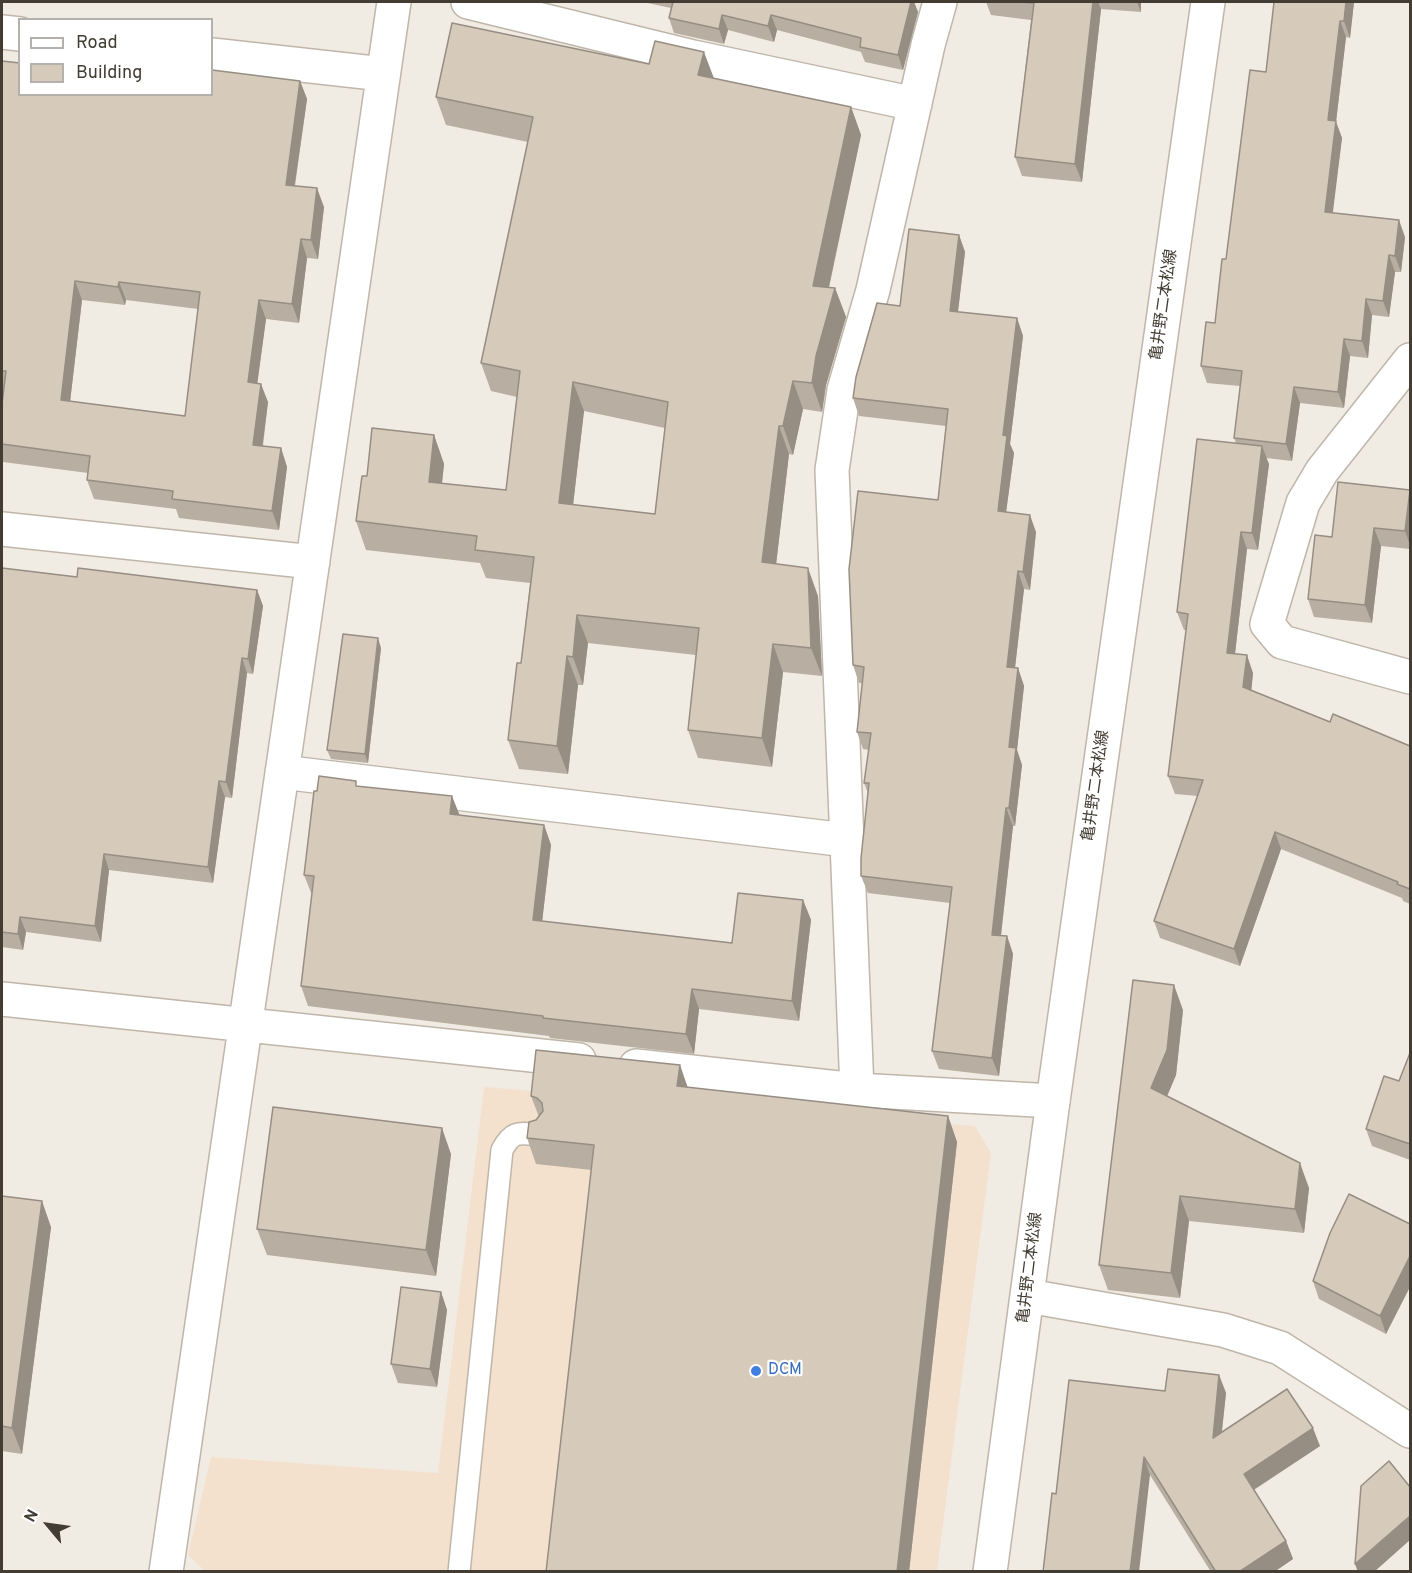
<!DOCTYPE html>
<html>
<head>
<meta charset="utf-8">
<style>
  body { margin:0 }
  #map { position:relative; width:1412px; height:1573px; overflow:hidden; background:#f1ece3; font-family:Overpass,sans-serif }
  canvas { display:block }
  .frame { position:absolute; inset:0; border:3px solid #433c33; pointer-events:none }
  .legend { position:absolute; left:18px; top:18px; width:195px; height:78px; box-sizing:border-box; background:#fff; border:2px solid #b4b1ad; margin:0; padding:8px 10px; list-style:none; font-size:18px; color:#433c33 }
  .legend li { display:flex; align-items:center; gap:12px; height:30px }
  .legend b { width:30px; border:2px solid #b4b1ad }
  .north { position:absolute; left:18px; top:1495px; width:60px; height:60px; -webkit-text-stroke:4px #fff; paint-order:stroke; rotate:299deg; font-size:16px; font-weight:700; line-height:24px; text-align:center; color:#433c33 }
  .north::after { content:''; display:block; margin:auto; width:21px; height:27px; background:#433c33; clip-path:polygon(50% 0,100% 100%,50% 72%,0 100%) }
</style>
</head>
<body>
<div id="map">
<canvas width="1412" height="1573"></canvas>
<div class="frame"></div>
<ul class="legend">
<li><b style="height:8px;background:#fff"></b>Road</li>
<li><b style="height:16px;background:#d6cabb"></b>Building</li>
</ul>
<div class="north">N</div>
</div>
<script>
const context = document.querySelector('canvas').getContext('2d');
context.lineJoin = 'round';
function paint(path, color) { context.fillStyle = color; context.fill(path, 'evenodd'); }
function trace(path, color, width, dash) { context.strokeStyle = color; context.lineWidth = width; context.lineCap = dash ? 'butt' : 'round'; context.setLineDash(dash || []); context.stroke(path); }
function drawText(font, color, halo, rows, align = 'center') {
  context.font = font + ' Overpass,"Noto Sans JP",sans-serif'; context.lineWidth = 4.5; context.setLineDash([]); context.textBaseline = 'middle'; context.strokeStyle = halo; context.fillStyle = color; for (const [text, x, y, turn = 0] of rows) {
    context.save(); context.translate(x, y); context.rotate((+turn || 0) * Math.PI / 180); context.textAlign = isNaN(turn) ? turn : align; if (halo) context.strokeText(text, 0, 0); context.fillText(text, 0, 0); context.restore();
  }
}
paint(new Path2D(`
  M484,1087l491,39 16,27 -54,418 -719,1 -14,-2 -16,-15 23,-98 227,16z`), '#f4e1cd');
const service = new Path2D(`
  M459,1572l43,-422c11,-20 17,-17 38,-15`);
const minor = new Path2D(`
  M468,2l225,55 222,47
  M2,32l18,2
  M212,55l171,19
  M1410,360l-88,111 -19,32 -36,121 15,18 128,35
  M2,529l311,33
  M282,772l564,68
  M2,999l577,61
  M636,1066l221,24 196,11
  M857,1090l-25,-620 12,-80 29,-100 55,-245 12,-43
  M166,1572l228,-1570`);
const tertiary = new Path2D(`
  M1028,1296l195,34 57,18 130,83
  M990,1572l63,-471 155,-1099`);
trace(service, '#bfb6a9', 24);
trace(minor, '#bfb6a9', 36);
trace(tertiary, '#bfb6a9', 36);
trace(service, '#fff', 21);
trace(minor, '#fff', 33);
trace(tertiary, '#fff', 33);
paint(new Path2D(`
  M643,2h271l4,10 -15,58 -38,-8 -4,-10 -84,-22 -3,12 -46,-12 -4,14 -50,-11 -5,-15 2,-10z
  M986,2h155v10l-40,-3 -19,173 -60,-6 -7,-19 16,-137 -40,-5z
  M1354,2l-4,36 -4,-1 -10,85 6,16 -10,75 73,24 -4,35h-6l-6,45 -17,-2 -4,43 -18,-2 -6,52 -44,-5 -8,58 -26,-3 3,6 -11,86 -11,-1 -12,105 18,19 -2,17 79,32 80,24v158l-7,-3 -1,-3 -121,-49 -41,117 -80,-28 -6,-17 44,-125 -23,-2 -7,-18 18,-146h-2l-7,-18 59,-169 -2,-5 6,-52 -33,-3 -6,-17 14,-43 11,-64 40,-187z
  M2,61l18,33 280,-13 7,18 -12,87 29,21 -6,52 -11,-1 -8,65 -33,-4 -9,64 11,19 -5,44 18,2 6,19 -8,63 -100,-12 -3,-9 -82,-10 -7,-19 1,-7 -85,-11 -1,-4v-54l2,-15 -2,-1zM82,300l43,5 1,-5 72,9 -13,107 -115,-14z
  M714,78l137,29 10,28 -32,153h6l11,29 -20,68 -4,27 -19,-3 -10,46 -4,-1 -13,110 42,32 4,80 -39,-4 -11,95 -74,-9 -10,-28 8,-75 -108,-12 -5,42h-5l-10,89 -49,-5 -11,-29 13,-77 9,-80 -44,-5 -6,-15 -114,-13 -10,-29 11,-45 67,-41 10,29 -2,19 64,7 11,-93 -26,-6 -10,-28 47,-221 -82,-17 -10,-28zM584,411l81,17 -10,86 -82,-9z
  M959,235l6,17 -7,60 59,6 6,18 -13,108 4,9 -8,59 30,20 -6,58 -6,-1 -9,79h3l6,18 -7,64 5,15 -7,61h-2l-12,110h6l6,18 -14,122 -60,-7 -7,-18 18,-148 -82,-10 -7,-17 7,-83 -4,-10 5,-33 -6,-1 -6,-17 5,-49h-3l-6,-18 85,-165 8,-74 -87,-10 -6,-18 47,-92z
  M1410,492v57l-29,-3 -9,77 -58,-6 -6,-18 24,-62z
  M2,563l1,5 74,9 180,13 6,16 -10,68 -6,-1 -15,125 -7,-1 -12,86 -104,-13 -8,72 -75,-10 -3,18 -21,-3z
  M381,648l-13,115 -37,-4 -4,-9z
  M358,786l101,29 85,10 7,20 -9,76 190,22 71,-43 8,20 -12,101 -100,-12 -5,45 -144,-16 -1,-2 -241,-30 -7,-20 11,-91 -8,-20 13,-84z
  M1183,1010l-7,65 -9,21 142,92 -5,45 -115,-12 -9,77 -72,-8 -9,-25z
  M1410,1053v107l-38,-14 -6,-17 33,-48z
  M688,1087l260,29 9,26 -48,430h-363l46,-402 -56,-6 -9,-26 12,-21 -8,-21z
  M451,1154l-15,122 -169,-21 -10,-26z
  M2,1196l49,31 -29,227 -20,-3z
  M1410,1224l-24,110 -67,-35 -6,-18z
  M441,1292l6,18 -10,77 -39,-4 -7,-19z
  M1219,1375l7,18 -4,39 98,14 -66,44 32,51 7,18 -19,13h-63l-61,-97 -94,19 109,-103z`), '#b8aea1');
paint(new Path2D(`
  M911,2h3l4,10 -15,58 -5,-15z
  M1093,2h5l3,7 -19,173 -7,-18z
  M1137,2h4v10z
  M1346,2h8l-4,36 -6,-17z
  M722,15l6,15 -4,14 -5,-15z
  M771,15l6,15 -3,12 -6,-16z
  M1340,21l6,16 -10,85 6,16 -11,90 -6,-16 3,-92z
  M704,52l11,29 -17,-6z
  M300,81l7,18 -15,104 -6,-18z
  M851,107l10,28 -38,179 -10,-28z
  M317,188l7,19 -6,52 -7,-19z
  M1399,220l6,17 -4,35 -6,-16z
  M959,235l6,17 -9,76 -6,-17z
  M301,239l6,19 -8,65 -7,-19z
  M1389,255l6,17 -6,45 -6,-16z
  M75,281l7,19 -14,119 -7,-19z
  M119,282l7,18 -1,5 -7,-18z
  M835,288l11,29 -20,68 -4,27 -10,-29 4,-27z
  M1366,299l6,16 -4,43 -6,-17z
  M259,300l7,19 -11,82 -7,-19z
  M1017,318l6,18 -13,108 4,9 -10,75 -6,-17 5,-76z
  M1344,339l6,17 -6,52 -6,-16z
  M793,381l10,28 -10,46 -10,-29z
  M573,382l11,29 -14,120 -11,-28z
  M261,384l7,18 -8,62 -7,-19z
  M1294,387l6,16 -8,58 -6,-17z
  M779,426l10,28 -16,137 -11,-29z
  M434,435l10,29 -5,46 -10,-28z
  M1262,446l7,18 -11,86 -6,-17z
  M281,448l6,19 -8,63 -7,-19z
  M1410,490v55l-5,-14z
  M1030,515l6,17 -6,58 -7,-18z
  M1374,528l7,18 -9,77 -7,-18z
  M1241,532l6,17 -14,122 -6,-18z
  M808,568l10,28 4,80 -11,-28z
  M1018,571l6,18 -11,96 -6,-18z
  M257,590l6,16 -10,68 -5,-15z
  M577,615l11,28 -5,42 -10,-28z
  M378,638l3,10 -13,115 -3,-9z
  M773,644l10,28 -11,95 -10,-29z
  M1247,655l6,18 -3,32 -7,-18z
  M567,656l11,29 -10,89 -11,-28z
  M242,658l5,15 -15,125 -6,-16z
  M1018,668l6,18 -7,64 5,15 -7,61 -6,-18v-61z
  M219,781l6,16 -12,86 -5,-16z
  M452,796l8,20 -10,-2z
  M1006,808l7,18 -14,126 -7,-17z
  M544,825l7,20 -11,95 -7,-20z
  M1275,832l6,17 -41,117 -6,-17z
  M104,854l5,16 -8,72 -6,-16z
  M803,900l8,20 -12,101 -7,-20z
  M20,917l6,15 -3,18 -5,-16z
  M1007,936l6,18 -14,122 -7,-18z
  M1174,985l9,25 -7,65 -16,38 -9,-25z
  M692,989l7,20 -5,45 -8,-20z
  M680,1065l9,26 -12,-5z
  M948,1116l9,26 -48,430h-12z
  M442,1128l9,26 -15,122 -10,-26z
  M1300,1163l9,25 -5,45 -9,-24z
  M1180,1196l9,25 -9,77 -9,-25z
  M42,1201l9,26 -29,227 -10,-26z
  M1410,1256v31l-24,47 -6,-18z
  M441,1292l6,18 -10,77 -7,-18z
  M1219,1375l7,18 -7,63 -6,-18z
  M1313,1428l7,18 -70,46 -6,-18z
  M1144,1457l6,18 -11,97h-9z
  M1410,1516v24l-36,32h-16l-3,-8z
  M1286,1541l7,18 -19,13h-35z`), '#968d83');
const building = new Path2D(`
  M673,2h238l-13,53 -38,-8 1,-9 -90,-23 -3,11 -46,-11 -3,14 -50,-11z
  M1020,2h73l-18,162 -60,-7 19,-154z
  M1274,2h72l-2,19h-4l-12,99 8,1 -11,91 74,8 -4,36 -6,-1 -6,46 -17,-2 -4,42 -18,-2 -6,53 -44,-5 -8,57 -52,-6 8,-67 -41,-5 5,-44 9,1 7,-64h4l24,-189 16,2z
  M452,23l197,41 6,-23 49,11 -6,23 153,32 -38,179 22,2 -19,68 -4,27 -19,-2 -10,45h-4l-17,136 46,6 3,80 -38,-4 -11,94 -74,-8 11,-102 -122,-13 -4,42 -6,-1 -10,90 -49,-6 9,-77h4l13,-106 -59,-7 2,-14 -121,-15 6,-45h5l5,-48 62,7 -5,47 77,8 14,-119 -39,-8 52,-246 -97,-20zM573,382l95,20 -13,112 -96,-11z
  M2,61l18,2v31h192v-24l88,11 -14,104 31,3 -6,52 -10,-1 -9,65 -33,-4 -11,82 13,2 -8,61 28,3 -9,63 -100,-12 1,-8 -86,-11 3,-24 -88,-12v-40l4,-33h-4zM75,281l43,6 1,-5 81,10 -15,124 -124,-16z
  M909,229l50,6 -9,76 67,7 -14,117 4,1 -9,75 32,4 -7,57 -5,-1 -11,96 11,1 -9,79 7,1 -7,60h-3l-14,127 15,1 -15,122 -60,-7 20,-164 -91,-11v-18l8,-75h-5l7,-50 -14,-1 7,-65 -11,-2 -4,-96 9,-78 80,9 10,-91 -95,-11 3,-21 21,-74 23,3z
  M1197,439l65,7 -10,87 -11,-1 -14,121 20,2 -4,32 87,35 3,-8 77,32v143l-13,-5 1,-2 -123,-50 -41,117 -80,-28 49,-141 -35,-4 20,-162 -11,-2z
  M1338,482l72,8 -5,41 -31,-3 -9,77 -57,-6 7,-64 17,2z
  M2,568l75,9 1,-9 179,22 -9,69 -6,-1 -16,124 -7,-1 -11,86 -104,-13 -9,72 -75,-9 -2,17 -16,-2z
  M343,634l35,4 -13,116 -38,-4z
  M319,776l37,5v5l96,10 -2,18 94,11 -11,95 199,23 6,-50 65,7 -11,101 -100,-12 -6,45 -143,-16v-2l-242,-30 13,-110 -10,-1 10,-84h3z
  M1133,980l41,5 -7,65 -16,38 149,75 -5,46 -115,-13 -9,77 -72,-8z
  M536,1050l144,15 -3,21 271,30 -51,456h-351l48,-427 -67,-7 2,-16 7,-2 7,-9 -1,-8 -5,-5 -6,-2z
  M1410,1053v91l-44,-15 18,-53 15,5z
  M273,1107l169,21 -16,122 -169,-21z
  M1349,1194l61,30v32l-30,60 -67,-35 17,-48z
  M2,1196l40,5 -30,227 -10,-2z
  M401,1287l40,5 -11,77 -39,-5z
  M1168,1369l51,6 -6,63 74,-49 26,39 -69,46 42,67 -47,31h-23l-72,-115 -14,115h-87l9,-79 4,1 13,-114 96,11z
  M1389,1461l21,26v29l-55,48 6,-78z`);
paint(building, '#d6cabb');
trace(building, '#968d83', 1.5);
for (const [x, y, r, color] of [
  [756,1371,6,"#3f7fe0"]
]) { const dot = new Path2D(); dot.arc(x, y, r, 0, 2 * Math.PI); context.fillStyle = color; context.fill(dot); trace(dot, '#fff', 2); }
drawText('16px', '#433c33', '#fff', [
  ["亀井野二本松線",1165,305,-82],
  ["亀井野二本松線",1097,786,-82],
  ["亀井野二本松線",1031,1268,-83]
]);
drawText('16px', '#366cbe', '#fff', [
  ["DCM",768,1371]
], 'left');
</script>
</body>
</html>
